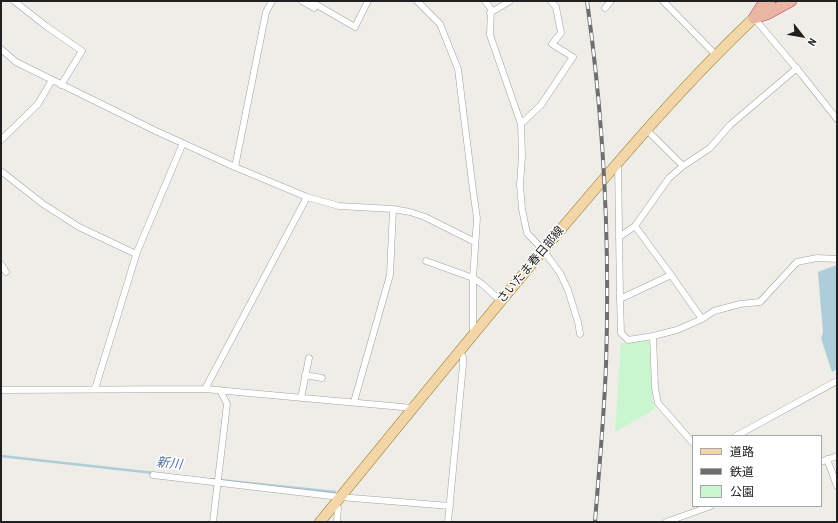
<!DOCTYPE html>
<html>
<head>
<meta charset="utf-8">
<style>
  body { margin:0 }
  #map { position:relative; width:838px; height:523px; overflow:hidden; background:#efede7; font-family:"Archivo Narrow","Noto Sans JP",sans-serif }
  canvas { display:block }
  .frame { position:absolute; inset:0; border:2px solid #202020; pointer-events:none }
  .legend { position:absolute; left:692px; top:435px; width:130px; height:72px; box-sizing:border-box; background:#fff; border:1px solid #a6a6a6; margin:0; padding:5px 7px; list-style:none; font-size:12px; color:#202020 }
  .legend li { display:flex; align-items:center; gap:8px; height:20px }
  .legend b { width:20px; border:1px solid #a6a6a6 }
  .north { position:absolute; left:782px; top:16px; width:40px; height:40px; -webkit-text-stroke:3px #fff; paint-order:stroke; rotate:121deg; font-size:11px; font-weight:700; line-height:16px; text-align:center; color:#202020 }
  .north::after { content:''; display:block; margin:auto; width:14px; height:18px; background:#202020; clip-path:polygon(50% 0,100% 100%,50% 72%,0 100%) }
</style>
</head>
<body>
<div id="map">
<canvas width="838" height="523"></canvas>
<div class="frame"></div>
<ul class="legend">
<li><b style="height:5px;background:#f3d6a8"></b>道路</li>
<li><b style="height:5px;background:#6e6e6e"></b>鉄道</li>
<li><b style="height:11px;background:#c9f5cf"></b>公園</li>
</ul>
<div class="north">N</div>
</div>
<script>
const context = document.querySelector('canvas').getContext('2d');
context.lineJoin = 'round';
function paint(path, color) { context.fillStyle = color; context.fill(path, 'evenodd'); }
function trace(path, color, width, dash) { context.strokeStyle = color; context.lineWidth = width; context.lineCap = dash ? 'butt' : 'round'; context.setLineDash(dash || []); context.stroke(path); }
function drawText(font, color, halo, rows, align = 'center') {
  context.font = font + ' "Archivo Narrow","Noto Sans JP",sans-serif'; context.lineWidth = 3; context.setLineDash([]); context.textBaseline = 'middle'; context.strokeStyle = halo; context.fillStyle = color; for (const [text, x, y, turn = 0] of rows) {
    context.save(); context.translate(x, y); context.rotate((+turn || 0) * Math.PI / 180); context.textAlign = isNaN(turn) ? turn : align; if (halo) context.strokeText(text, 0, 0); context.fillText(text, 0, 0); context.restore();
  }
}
paint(new Path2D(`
  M649,341l3,55 3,13 -40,23 6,-89z`), '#c9f5cf');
paint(new Path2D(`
  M837,265v104l-5,3 -11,-34 2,-5 -5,-61z`), '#accdd9');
trace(new Path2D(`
  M1,456l153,17
  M210,479l125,13`), '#accdd9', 2.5);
const minor = new Path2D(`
  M14,1l32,25 36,25 -21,34
  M302,1l12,7
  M310,1l45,26 13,-26
  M417,1l23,23 18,45 15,121 4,28 -4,60v56
  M485,1l6,8 -1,26 31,89 1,32 -2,29 2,24 5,24 16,17 17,23 8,17 10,32 2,12
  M663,1l52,53
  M605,8l6,-7
  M490,13l20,-12
  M754,18l48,57 35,44
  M1,49l15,13 140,69 79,36 72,30 32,9 54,3 17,3 15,5 50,25
  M521,124l20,-19 32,-48 -21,-13 9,-11 -5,-26 -5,-6
  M647,130l36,36 27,-18 20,-23 67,-57
  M1,140l37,-36 14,-24
  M618,162l2,137 1,34 7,7 25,-4 2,52 3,15 35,40
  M235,167l31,-155 6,-11
  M1,171l42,33 36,23 57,27
  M619,237l16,-11 34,-48 14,-12
  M426,261l47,17 9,6 19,17
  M1,264l5,8
  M620,299l51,-24 -36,-49
  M702,319l12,-8 26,-7 20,-2 37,-40 20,-4 20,1
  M653,336l24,-6 25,-11 -31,-44
  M305,375l17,3
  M95,389l42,-137 46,-109
  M205,389l102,-192
  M1,390l204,-1 208,19
  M301,398l8,-40
  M354,402l36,-127 3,-66
  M736,436l101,-55
  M827,459l10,27
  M821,462l16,-6
  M153,475l187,22 110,9
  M335,503l3,5 -1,14
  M213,522l14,-118 -7,-14
  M448,522l15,-157v-7l-3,-7
  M666,522l45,-16`);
const primary = new Path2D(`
  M320,522c80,-98 160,-197 242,-294 61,-72 123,-145 192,-210`);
const trunk = new Path2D(`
  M754,18l13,-4 24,-13
  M754,18l7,-11 9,-6`);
trace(minor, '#a1a1a1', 7);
trace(primary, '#8d690e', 11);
trace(trunk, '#cb3763', 12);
trace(minor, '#fff', 6);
trace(primary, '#f3d6a8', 10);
trace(trunk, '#e9b6a4', 11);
const rail = new Path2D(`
  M587,1c17,121 23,242 19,364 -2,53 -7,105 -11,157`);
trace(rail, '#6e6e6e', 4);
trace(rail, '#fff', 2.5, [8]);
drawText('12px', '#202020', '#fff', [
  ["さいたま春日部線",531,265,-50]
]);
drawText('italic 13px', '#5275a0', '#fff', [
  ["新川",169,464,6]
]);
</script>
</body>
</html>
